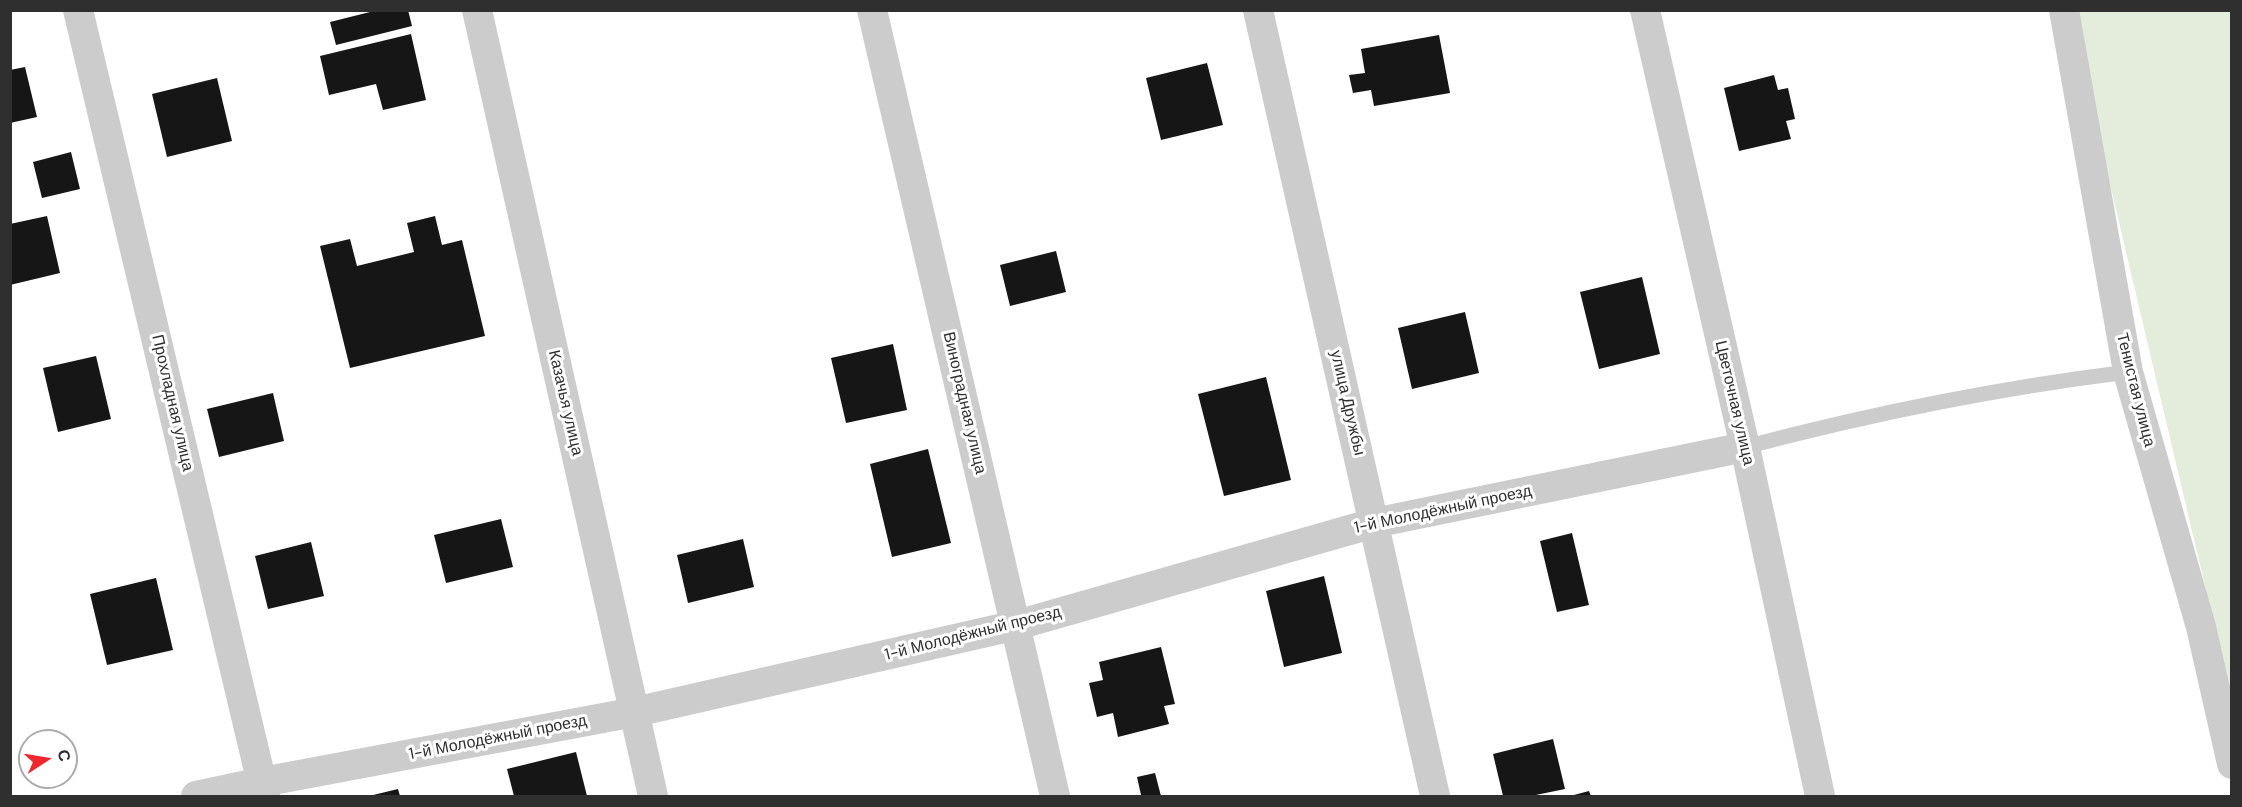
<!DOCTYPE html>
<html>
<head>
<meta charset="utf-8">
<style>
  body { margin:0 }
  #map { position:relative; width:2242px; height:807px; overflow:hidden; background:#fff; font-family:"DM Sans",sans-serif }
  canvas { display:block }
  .frame { position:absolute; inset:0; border:12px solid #2f2f2f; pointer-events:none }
  .north { position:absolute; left:18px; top:729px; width:60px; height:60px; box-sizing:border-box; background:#fff; border:2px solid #acacac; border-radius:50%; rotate:78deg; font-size:16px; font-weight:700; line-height:24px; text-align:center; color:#2f2f2f }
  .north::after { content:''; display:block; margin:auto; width:21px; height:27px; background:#ef282d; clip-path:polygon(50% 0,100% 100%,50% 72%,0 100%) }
</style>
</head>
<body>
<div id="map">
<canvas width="2242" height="807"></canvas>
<div class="frame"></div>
<div class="north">С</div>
</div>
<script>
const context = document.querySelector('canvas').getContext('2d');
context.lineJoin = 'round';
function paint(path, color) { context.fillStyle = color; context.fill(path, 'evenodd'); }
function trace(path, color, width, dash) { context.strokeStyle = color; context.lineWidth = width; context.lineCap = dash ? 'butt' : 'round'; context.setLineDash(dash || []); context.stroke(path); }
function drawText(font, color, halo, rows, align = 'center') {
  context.font = font + ' "DM Sans",sans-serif'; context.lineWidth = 6; context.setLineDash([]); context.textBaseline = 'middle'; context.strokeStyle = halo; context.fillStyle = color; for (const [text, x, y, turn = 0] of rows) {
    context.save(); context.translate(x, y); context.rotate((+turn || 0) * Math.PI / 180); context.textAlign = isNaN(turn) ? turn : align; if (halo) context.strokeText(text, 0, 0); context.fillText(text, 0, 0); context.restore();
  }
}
paint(new Path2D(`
  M2069,11h162v685z`), '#e4eddc');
paint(new Path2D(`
  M378,10h30l4,16 -76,19 -6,-23z
  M411,34l15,66 -43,10 -7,-26 -47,11 -9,-39z
  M1439,35l11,58 -76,13 -3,-16 -18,3 -4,-18 16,-2 -4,-24z
  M1207,63l16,62 -62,15 -15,-62z
  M25,67l12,50 -27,6v-53z
  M1774,75l4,15 10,-2 7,31 -9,2 5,18 -52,12 -15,-63z
  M217,78l15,63 -65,16 -15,-63z
  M71,152l9,37 -38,9 -9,-36z
  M47,216l13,57 -50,12v-61z
  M435,216l7,29 20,-5 23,96 -135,32 -30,-122 30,-7 7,27 57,-14 -7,-29z
  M1056,251l10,41 -56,14 -10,-41z
  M1642,277l18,77 -61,15 -19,-77z
  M1465,312l14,61 -67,16 -14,-61z
  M893,344l14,66 -61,13 -15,-65z
  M96,356l15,63 -53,13 -15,-64z
  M1266,377l25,103 -67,16 -26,-102z
  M273,393l11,48 -65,16 -12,-48z
  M928,449l23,94 -59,14 -22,-93z
  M501,519l12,48 -67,16 -12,-48z
  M1572,533l17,72 -32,7 -17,-71z
  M743,539l11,48 -66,16 -11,-48z
  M311,542l13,54 -56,13 -13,-53z
  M1324,576l18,77 -58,14 -18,-76z
  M156,578l17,72 -66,15 -17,-71z
  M1161,647l14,57 -11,2 5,18 -51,13 -5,-24 -16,4 -8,-34 14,-3 -4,-18z
  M1553,739l12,50 -34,7h-28l-10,-42z
  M576,752l11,44h-73l-7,-27z
  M1155,773l6,23h-24l4,-1 -4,-18z
  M398,789l2,7h-31z
  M1589,791l2,5h-21z`), '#161616');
trace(new Path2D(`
  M1745,447c125,-33 253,-59 383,-75`), '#ccc', 15);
trace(new Path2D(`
  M78,10l187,786
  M477,10l176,786
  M872,10l183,786
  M1258,10l177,786
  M1645,10l100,437 75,349
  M2064,10l64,362 73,255 31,137
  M196,796l66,-14 373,-70 382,-87 357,-102 371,-76`), '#ccc', 30);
drawText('16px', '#2f2f2f', '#fff', [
  ["Тенистая улица",2135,390,76],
  ["Прохладная улица",172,403,77],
  ["Казачья улица",565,403,77],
  ["Виноградная улица",964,403,77],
  ["улица Дружбы",1347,403,77],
  ["Цветочная улица",1734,403,77],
  ["1-й Молодёжный проезд",1443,510,-12],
  ["1-й Молодёжный проезд",973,634,-14],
  ["1-й Молодёжный проезд",498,738,-11]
]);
</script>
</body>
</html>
